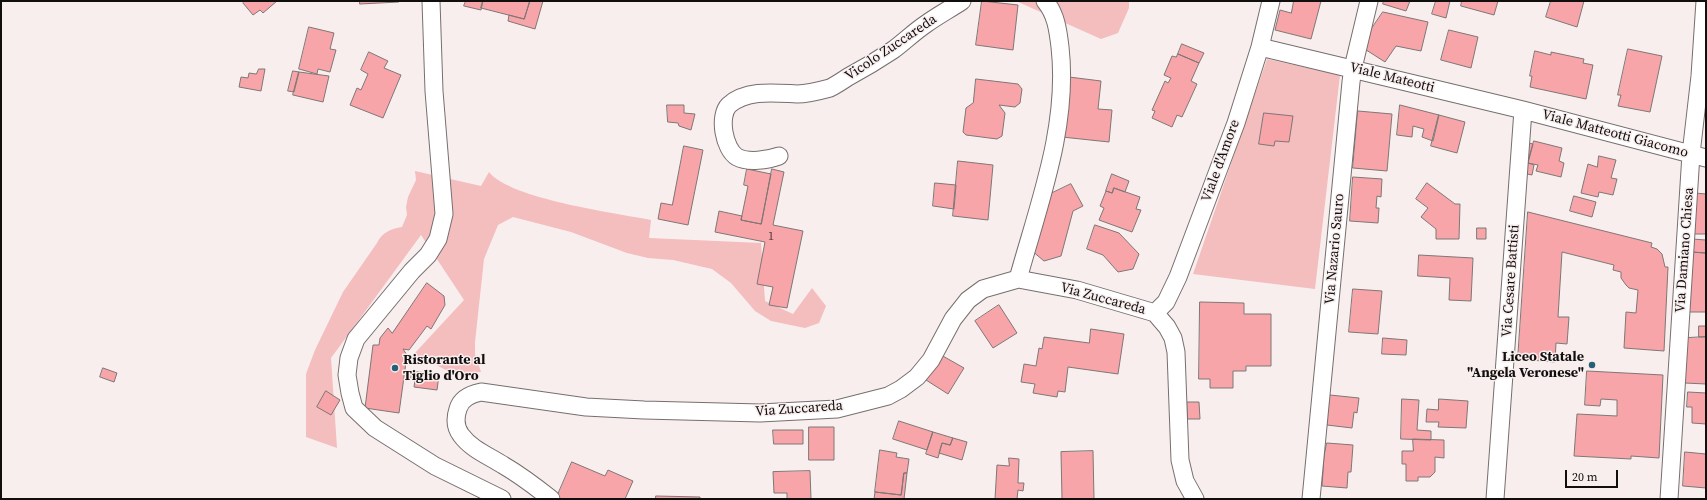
<!DOCTYPE html>
<html>
<head>
<meta charset="utf-8">
<style>
  body { margin:0 }
  #map { position:relative; width:1707px; height:500px; overflow:hidden; background:#f8eeee; font-family:"Source Serif 4",serif }
  canvas { display:block }
  .frame { position:absolute; inset:0; border:2px solid #110e0e; pointer-events:none }
  .scale { position:absolute; left:1565px; top:470px; width:53px; height:18px; box-sizing:border-box; border:2px solid #110e0e; border-top:0; padding-left:5px; font-size:12px; line-height:14px; white-space:nowrap; color:#110e0e; -webkit-text-stroke:3px #f8eeee; paint-order:stroke }
</style>
</head>
<body>
<div id="map">
<canvas width="1707" height="500"></canvas>
<div class="frame"></div>
<div class="scale">20 m</div>
</div>
<script>
const context = document.querySelector('canvas').getContext('2d');
context.lineJoin = 'round';
function paint(path, color) { context.fillStyle = color; context.fill(path, 'evenodd'); }
function trace(path, color, width, dash) { context.strokeStyle = color; context.lineWidth = width; context.lineCap = dash ? 'butt' : 'round'; context.setLineDash(dash || []); context.stroke(path); }
function drawText(font, color, halo, rows, align = 'center') {
  context.font = font + ' "Source Serif 4",serif'; context.lineWidth = 3; context.setLineDash([]); context.textBaseline = 'middle'; context.strokeStyle = halo; context.fillStyle = color; for (const [text, x, y, turn = 0] of rows) {
    context.save(); context.translate(x, y); context.rotate((+turn || 0) * Math.PI / 180); context.textAlign = isNaN(turn) ? turn : align; if (halo) context.strokeText(text, 0, 0); context.fillText(text, 0, 0); context.restore();
  }
}
paint(new Path2D(`
  M1016,1h113v7l-11,25 -17,6z
  M1267,59l73,16 -25,214 -122,-15z
  M415,171l66,15 8,-14c21,27 126,41 162,48l-2,18 112,5 4,58 28,13 19,-26 14,18 -7,17 -14,5 -34,-7 -16,-10 -24,-28 -19,-14 -39,-9 -25,-2 -21,-5 -56,-21 -58,-15 -15,8 -14,34 -9,83v12l6,18 -27,2 -40,-20 50,-54 -43,-65 -90,123 6,90 -31,-11v-63l9,-24 28,-58 34,-49c5,-11 14,-14 25,-16l5,-12 -1,-8 2,-10 8,-17z`), '#f4bdbe');
const building = new Path2D(`
  M245,1h32l-14,12 -3,-3 -7,5 -10,-12z
  M360,1h39v1l-39,2z
  M466,1h17l-2,9 -17,-4z
  M483,1h47l-6,18 -43,-11z
  M530,1h13l-8,28 -27,-8 1,-6 15,4z
  M982,1l36,4 -5,45 -37,-5z
  M1294,1h27l-10,38 -36,-9 5,-20 11,3z
  M1384,1h26l-4,10 -23,-7z
  M1436,1h14l-4,17 -14,-4z
  M1462,1h36l-4,14 -33,-9z
  M1551,1h33l-7,26 -31,-10z
  M1383,12l45,10 -7,29 -25,-5 -11,16 -25,-16z
  M309,27l25,6 -4,16 6,1 -6,22 -12,-3 -1,5 -18,-5z
  M1449,30l29,7 -7,31 -30,-8z
  M1182,44l22,9 -5,10 -21,-9z
  M1628,49l34,7 -12,56 -32,-6 3,-11h-3z
  M1535,51l16,4v-3l33,7 -1,4 10,2 -7,34 -56,-12 2,-11h-2z
  M369,52l19,9 -4,7 17,7 -18,43 -33,-13 7,-17 4,2 7,-16 -7,-4z
  M1178,54l21,9 -8,18 6,3 -15,33 -5,-2 -5,12 -20,-9 3,-7 -3,-1 13,-29 3,2 3,-5 -7,-3 8,-19 4,1z
  M259,69h6l-4,22 -22,-4 2,-10 7,1 1,-5 7,1z
  M293,71l6,1 -5,20 -6,-1z
  M299,72l30,4 -6,26 -30,-7z
  M1069,77l32,4 -3,28 14,1 -3,32 -47,-5z
  M976,79l42,5 4,5 -2,14 -5,4 -16,-2 6,8 -3,23 -5,3 -31,-4 -3,-3 3,-24 7,-5z
  M667,105h17v8l11,1 -4,16 -12,-4 -1,-3 -10,-1z
  M1400,105l39,10 -6,26 -11,-4 2,-8 -11,-3 -1,11 -15,-2z
  M1358,111l34,3 -5,57 -34,-3z
  M1264,113l29,3 -4,26 -14,-1 -1,5 -15,-2z
  M1439,115l26,7 -8,31 -26,-7z
  M1534,141l28,7 -3,13 5,2 -3,14 -25,-6 2,-6 -10,-2z
  M1524,142l9,2 -5,19 6,2 -2,10 -10,-2z
  M684,146l19,4 -15,75 -30,-6 3,-16 11,2z
  M1599,156l17,4 -5,18 6,1 -4,16 -14,-3 -1,5 -17,-4 7,-29 9,3z
  M958,161l35,4 -5,55 -35,-4z
  M747,169l24,5 -10,50 -20,-4 7,-34 -4,-1z
  M772,169l12,3 -11,53 30,6 -16,77 -18,-3 4,-18 -16,-3 8,-42 -50,-10 4,-21 23,5 -1,4 20,4z
  M1112,174l17,7 -4,11 -11,-4 -2,5 -6,-2z
  M1353,177l29,2 -1,18 -4,-1 -1,12h3l-1,15 -28,-2z
  M935,183l21,2 -2,24 -21,-3z
  M1427,183l28,21h5l-1,35h-23v-10l-15,-12 7,-9 -12,-9z
  M1071,184l12,22 -10,5 -12,45 -17,5 -13,-11 13,-53z
  M1114,188l26,9 -4,12 5,1 -9,22 -33,-12 5,-12 -4,-2 6,-15 6,2z
  M1695,193l11,1v40h-13z
  M1574,196l22,6 -4,15 -22,-6z
  M1528,212l124,31 -1,4 6,2 5,5 3,13h3l-4,84 -40,-3 2,-36 10,1 2,-23 -9,-2 -3,-3 -5,-7v-6l-8,-2 1,-5 -52,-13 -4,65h11l-2,27 -11,-1 -1,19 -37,-3z
  M1095,225l24,8 20,21 -6,15 -15,3 -15,-17 -16,-6z
  M1477,228h9v11h-9z
  M1692,239l14,1v13l-15,-1z
  M1691,252l15,1v59h-18z
  M1419,255l54,3 -2,43 -22,-1 1,-22 -32,-2z
  M427,283l17,13 1,9 -14,24 -4,-3 -18,24 -6,-1 4,6 -8,58 -34,-5 8,-63h6l1,-7 8,-10 4,5z
  M1353,289l29,2 -4,43 -29,-2z
  M1200,302l44,1v11h27v52h-25v5h-13v17h-23v-9h-11z
  M999,305l18,28 -24,15 -18,-27z
  M1699,326h7v11h-7z
  M1091,329l33,5 -6,40 -50,-7 -3,25 -7,-1 -1,6 -24,-4 2,-9 -14,-2 3,-18 12,2 3,-18 3,1 2,-12 45,6z
  M1706,337v47l-21,-1 2,-45z
  M1383,338l24,2 -1,15 -24,-1z
  M941,355l23,13 -16,26 -22,-14z
  M103,368l14,5 -3,9 -14,-5z
  M412,371l27,4 -2,15 -23,-3 1,-7 -4,-1z
  M1587,371l76,4 -4,83 -28,-2v3l-57,-3 3,-42 40,2v-16l-16,-1 -1,7 -15,-1z
  M326,391l14,9 -9,15 -14,-8z
  M1688,392l18,1v31l-14,-1v-16h-5z
  M1330,395l29,3 -2,15 -3,-1 -2,16 -25,-3z
  M1402,399l17,1 -2,30 14,1v9l-30,-1z
  M1439,399l29,2 -2,27 -28,-1 1,-5h-13l1,-13 11,1z
  M1187,402h12l1,17h-12z
  M899,421l34,11 -6,18 -34,-11z
  M809,427h25v33h-25z
  M773,430h30v14h-29z
  M933,432l20,6 -3,7 -8,-2 -4,15 -12,-4z
  M953,438l14,4 -5,18 -23,-7 3,-10 8,2z
  M1413,439l31,1v18l-9,-1v15l-5,5h-12v4h-12v-17h-4v-13h11z
  M1327,443l26,2 -2,27h-3l-1,16 -25,-2 2,-30z
  M880,450l17,3 -1,4 13,2 -2,14h-3l-3,22 -26,-3z
  M1093,451l1,48h-32l-1,-47z
  M1685,452l21,2v34l-23,-2z
  M1009,458l10,1 -1,24h6l-1,8 -5,-1 -1,9h-22l2,-34 12,1z
  M572,462l33,14 3,-6 25,11 -8,18h-69z
  M810,471l1,28h-24v-6h-13l-1,-21z
  M904,473h3l-3,26h-30l1,-7 26,3z
  M656,496l44,1v2h-44z`);
paint(building, '#f7a5a8');
trace(building, '#7f7676', 1);
const minor = new Path2D(`
  M431,1l3,90 10,123 -6,25 -10,16 -16,16 -56,68 -7,19 -2,17 3,18 4,15 21,20 60,38 67,33
  M1260,47l263,63 183,48
  M779,156c-11,4 -31,7 -42,1 -13,-8 -19,-41 -8,-52 18,-16 47,-12 68,-11 11,0 22,-3 33,-6 6,-3 12,-7 18,-11 15,-8 30,-17 45,-27 11,-8 21,-18 33,-26 11,-8 24,-15 36,-23
  M1018,279c21,-76 51,-153 42,-232 -2,-17 -4,-33 -15,-46
  M1155,313l11,-11 12,-25 58,-154 24,-76 11,-46
  M551,499c-15,-12 -31,-24 -48,-34 -14,-9 -32,-16 -42,-30 -6,-8 -6,-17 -3,-26 3,-11 13,-15 23,-17l105,15 58,3 116,3 77,-4 51,-13 13,-7 16,-12 14,-17 22,-41 15,-19 15,-11 35,-10 59,11 78,23 12,14 6,11 3,14 4,108 5,21 10,18
  M1311,499l40,-417 2,-14 16,-67
  M1495,499l28,-389
  M1669,499l22,-345 9,-78 5,-75`);
trace(minor, '#776f6f', 19);
trace(minor, '#fff', 17);
for (const [x, y, r, color] of [
  [1592,365,4,"#265f78"],
  [395,368,4,"#265f78"]
]) { const dot = new Path2D(); dot.arc(x, y, r, 0, 2 * Math.PI); context.fillStyle = color; context.fill(dot); trace(dot, '#f8eeee', 1.5); }
drawText('12px', '#4a3434', null, [
  ["1",771,237]
]);
drawText('14px', '#110e0e', '#f8eeee', [
  ["Vicolo Zuccareda",891,48,-34],
  ["Viale Mateotti",1392,78,14],
  ["Viale Matteotti Giacomo",1615,134,15],
  ["Viale d'Amore",1221,161,-70],
  ["Via Nazario Sauro",1335,249,-85],
  ["Via Damiano Chiesa",1685,250,-86],
  ["Via Cesare Battisti",1511,281,-86],
  ["Via Zuccareda",1103,299,15],
  ["Via Zuccareda",799,409,-4]
]);
drawText('bold 14px', '#110e0e', '#f8eeee', [
  ["Liceo Statale",1584,357],
  ["\"Angela Veronese\"",1584,373],
  ["Ristorante al",403,360,"left"],
  ["Tiglio d'Oro",403,376,"left"]
], 'right');
</script>
</body>
</html>
